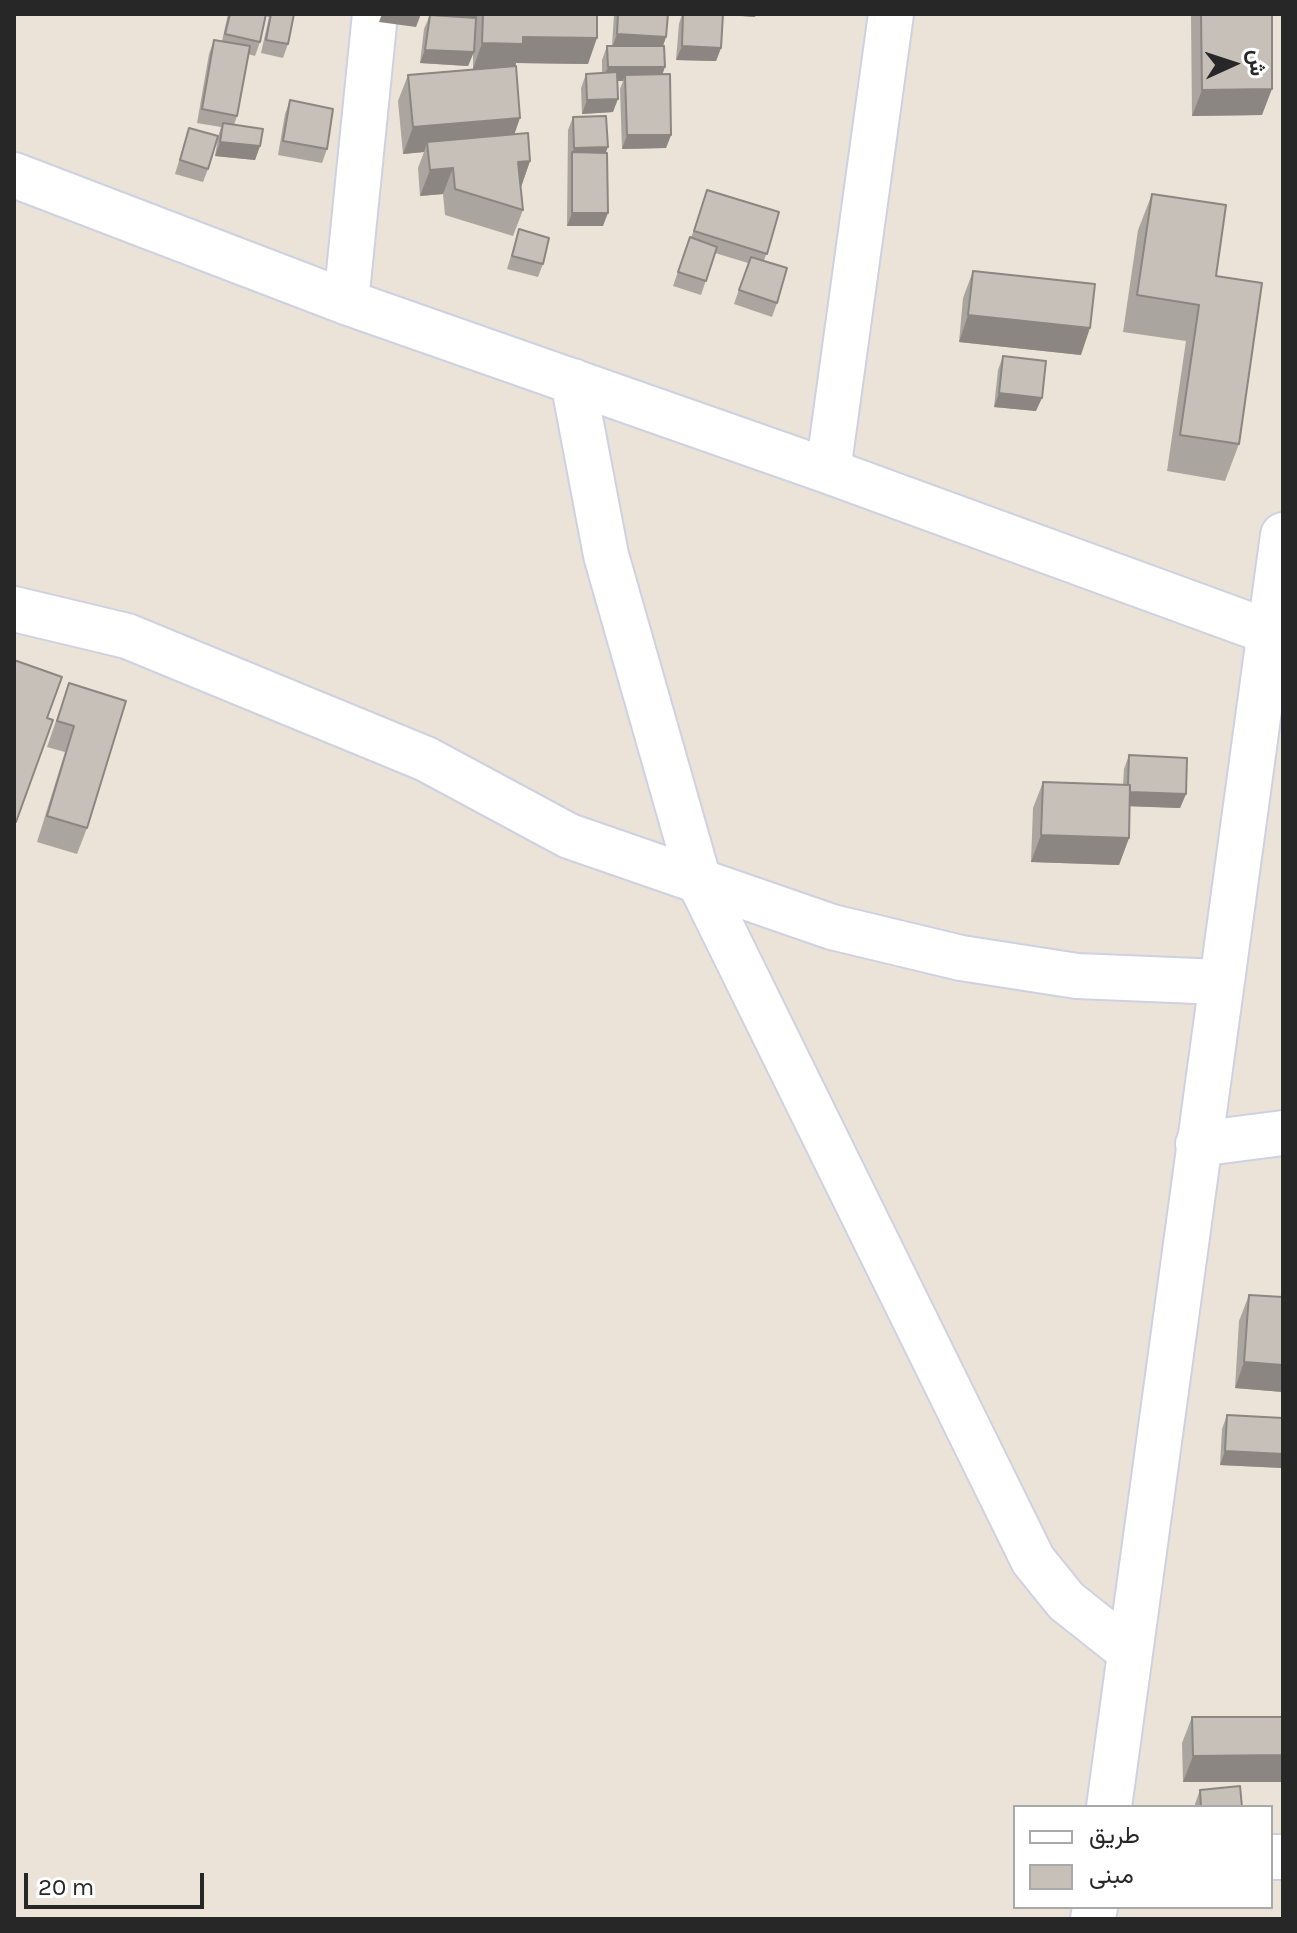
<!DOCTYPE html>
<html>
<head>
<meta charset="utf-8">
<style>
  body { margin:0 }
  #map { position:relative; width:1297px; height:1933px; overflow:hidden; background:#ebe3d8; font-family:Karla,Vazirmatn,sans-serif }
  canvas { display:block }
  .frame { position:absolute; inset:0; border:16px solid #272727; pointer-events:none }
  .legend { position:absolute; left:1013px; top:1805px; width:260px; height:104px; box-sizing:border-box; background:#fff; border:2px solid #a9a9a9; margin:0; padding:10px 14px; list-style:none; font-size:24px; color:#272727 }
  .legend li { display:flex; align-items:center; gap:16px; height:40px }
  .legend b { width:40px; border:2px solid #a9a9a9 }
  .north { position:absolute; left:1193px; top:24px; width:80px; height:80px; -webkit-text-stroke:6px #fff; paint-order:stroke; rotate:87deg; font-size:22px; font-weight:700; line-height:32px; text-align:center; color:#272727 }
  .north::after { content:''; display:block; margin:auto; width:28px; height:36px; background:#272727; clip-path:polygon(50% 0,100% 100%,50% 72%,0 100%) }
  .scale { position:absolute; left:24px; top:1873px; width:180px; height:36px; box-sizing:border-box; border:4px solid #272727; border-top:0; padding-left:10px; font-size:24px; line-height:28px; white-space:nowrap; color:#272727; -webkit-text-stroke:6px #fff; paint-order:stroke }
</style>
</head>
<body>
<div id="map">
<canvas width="1297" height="1933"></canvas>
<div class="frame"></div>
<ul class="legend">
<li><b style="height:10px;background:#fff"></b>طريق</li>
<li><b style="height:22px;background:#c6c0b8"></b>مبنى</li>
</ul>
<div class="north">ش</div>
<div class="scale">20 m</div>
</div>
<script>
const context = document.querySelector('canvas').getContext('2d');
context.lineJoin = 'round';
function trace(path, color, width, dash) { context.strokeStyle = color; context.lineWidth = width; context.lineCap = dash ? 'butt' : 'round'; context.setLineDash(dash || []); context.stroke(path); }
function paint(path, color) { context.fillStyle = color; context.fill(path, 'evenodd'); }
const minor = new Path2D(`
  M14,175l332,127 482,169 441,161
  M346,302l29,-288
  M573,381l33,174 93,326 334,679 33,41 63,50
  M828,471l63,-457
  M14,609l113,27 299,123 143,77 263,91 129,31 116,18 144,6
  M1198,1144l85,-11
  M1271,1857h12`);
const tertiary = new Path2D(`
  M1109,1807l174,-1272
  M1093,1919l2,-12`);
trace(minor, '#cdd1e2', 48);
trace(tertiary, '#cdd1e2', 48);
trace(minor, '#fff', 44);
trace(tertiary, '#fff', 44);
paint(new Path2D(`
  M228,14h66l-6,30 -5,14 -22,-5 8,-36 -4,-1 -5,26 -5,14 -7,-2 -11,62 -3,9 26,21 -5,14 -40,-4 3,-19 3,-10 -24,-4 12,-69 5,-14 8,1z
  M441,14h156l-9,50 -72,-1 -2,71 16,27 -9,26 2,23 -10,26 -68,-21 -2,-21 -23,2 -2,-28 6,-16 -21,2 -5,-53 10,-26 65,-6v-16l-5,13 -48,-3 4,-34 6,-14 11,1z
  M614,14h54l-2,23 -3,9 -1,28 9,61 -5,13 -44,1 -2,-60 3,-8h-6l-4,31 -31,2 -1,-26 5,-14 16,-1v-13l5,-14h5z
  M682,14h74l-1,3 -32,-2 -2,33 -5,13 -40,-1 3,-36z
  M1191,14h81l-10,101 -70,1z
  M290,100l37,49 -5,14 -44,-8 7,-41z
  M573,117l33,36 -3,73h-36l1,-96z
  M189,128l19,41 -5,13 -28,-8z
  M707,190l72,22 -15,49 13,42 -5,14 -38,-13 14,-41 -33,-10 -14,42 -28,-9 17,-49 1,1z
  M1152,194l64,82 23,168 -14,37 -58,-10 19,-130 -63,-9 15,-102z
  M519,229l24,35 -5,13 -31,-8z
  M973,271l108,84 -122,-13 4,-44z
  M1003,356l33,55 -42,-4 4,-37z
  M69,683l18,145 -10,26 -40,-12 28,-90 -18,-5z
  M1129,755l57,39 -6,14 -50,-2 -1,32 -10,27 -88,-3 2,-54 10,-26 80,3 1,-16z
  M1249,1295l34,2v95l-48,-4 4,-67z
  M1227,1415l56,3v50l-63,-3 2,-36z
  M1192,1717h91v65h-100l-1,-39z
  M1200,1790l42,17h-47v-3z`), '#aaa59e');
paint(new Path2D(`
  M382,14h39l-5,13 -37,-5z
  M446,14h32l-4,14 -33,-1z
  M719,14h37l-1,3z
  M617,34l49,3 -5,14 -49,-3z
  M523,37l74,1 -9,26 -72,-1 -2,7 -41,-1 9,-26z
  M682,46l39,2 -5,13 -40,-1z
  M425,50l49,2 -6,14 -48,-3z
  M608,67h57l-5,14 -35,-6 -2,6h-21z
  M1272,89l-10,26 -70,1 10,-26z
  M618,99l-5,13 -31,2 5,-14z
  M520,118l-9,26 -84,-2 -3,10 -21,2 10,-27z
  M627,135h44l-5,13 -44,1z
  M220,142l40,4 -5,14 -40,-4z
  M608,147l-5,13 -31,-8 -3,9 5,-13z
  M530,161l-9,26 -3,-25z
  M453,168l-10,26 -23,2 10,-26z
  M572,213h36l-5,13h-36z
  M968,315l122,13 -9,27 -122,-13z
  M999,393l43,5 -6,13 -42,-4z
  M1127,792l59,2 -6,14 -58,-2z
  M1041,835l88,3 -10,27 -88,-3z
  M1244,1362l39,3v27l-48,-4z
  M1225,1451l58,3v14l-63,-3z
  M1283,1755v27h-100l10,-26z`), '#8b8681');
const building = new Path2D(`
  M230,14h36l-6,28 -35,-8z
  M271,14h23l-6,30 -22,-4z
  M483,14h114v24l-74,-1v7l-41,-1z
  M618,14h50l-2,23 -49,-3z
  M683,14h40l-2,34 -39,-2z
  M1201,14h71v75l-70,1z
  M430,15l46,3 -2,34 -49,-2z
  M214,40l36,6 -13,70 -35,-7z
  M607,46h57l1,21h-57z
  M516,66l4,52 -107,9 -5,-52z
  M617,72l1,27 -31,1 -1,-26z
  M670,74l1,61h-44l-2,-60z
  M290,100l43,9 -6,40 -44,-8z
  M606,116l2,31 -34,1 -1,-31z
  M223,123l40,6 -3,17 -40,-4z
  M189,128l29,8 -10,33 -28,-9z
  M528,133l2,28 -12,1 5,48 -68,-21 -2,-21 -23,2 -3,-28z
  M572,152l35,1 1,60h-36z
  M707,190l72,22 -12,42 -73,-23z
  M1152,194l74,11 -10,71 46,7 -23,161 -59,-9 19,-130 -62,-10z
  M519,229l30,9 -6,26 -31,-8z
  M690,237l27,10 -11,34 -28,-9z
  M751,257l36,11 -10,35 -38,-13z
  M973,271l122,13 -5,44 -122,-13z
  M1003,356l43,5 -4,37 -43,-5z
  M14,660l48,17 -15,41 6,2 -37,102 -2,-1z
  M69,683l57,18 -39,127 -40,-12 27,-90 -17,-5z
  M1129,755l58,3 -1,36 -56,-2v-7h-2z
  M1043,782l87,3 -1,53 -88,-3z
  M1249,1295l34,2v68l-39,-3z
  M1227,1415l56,3v36l-58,-3z
  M1192,1717h91v38l-90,1z
  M1240,1786l2,21h-41l-1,-17z`);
paint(building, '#c6c0b8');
trace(building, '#8b8681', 2);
</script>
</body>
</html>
